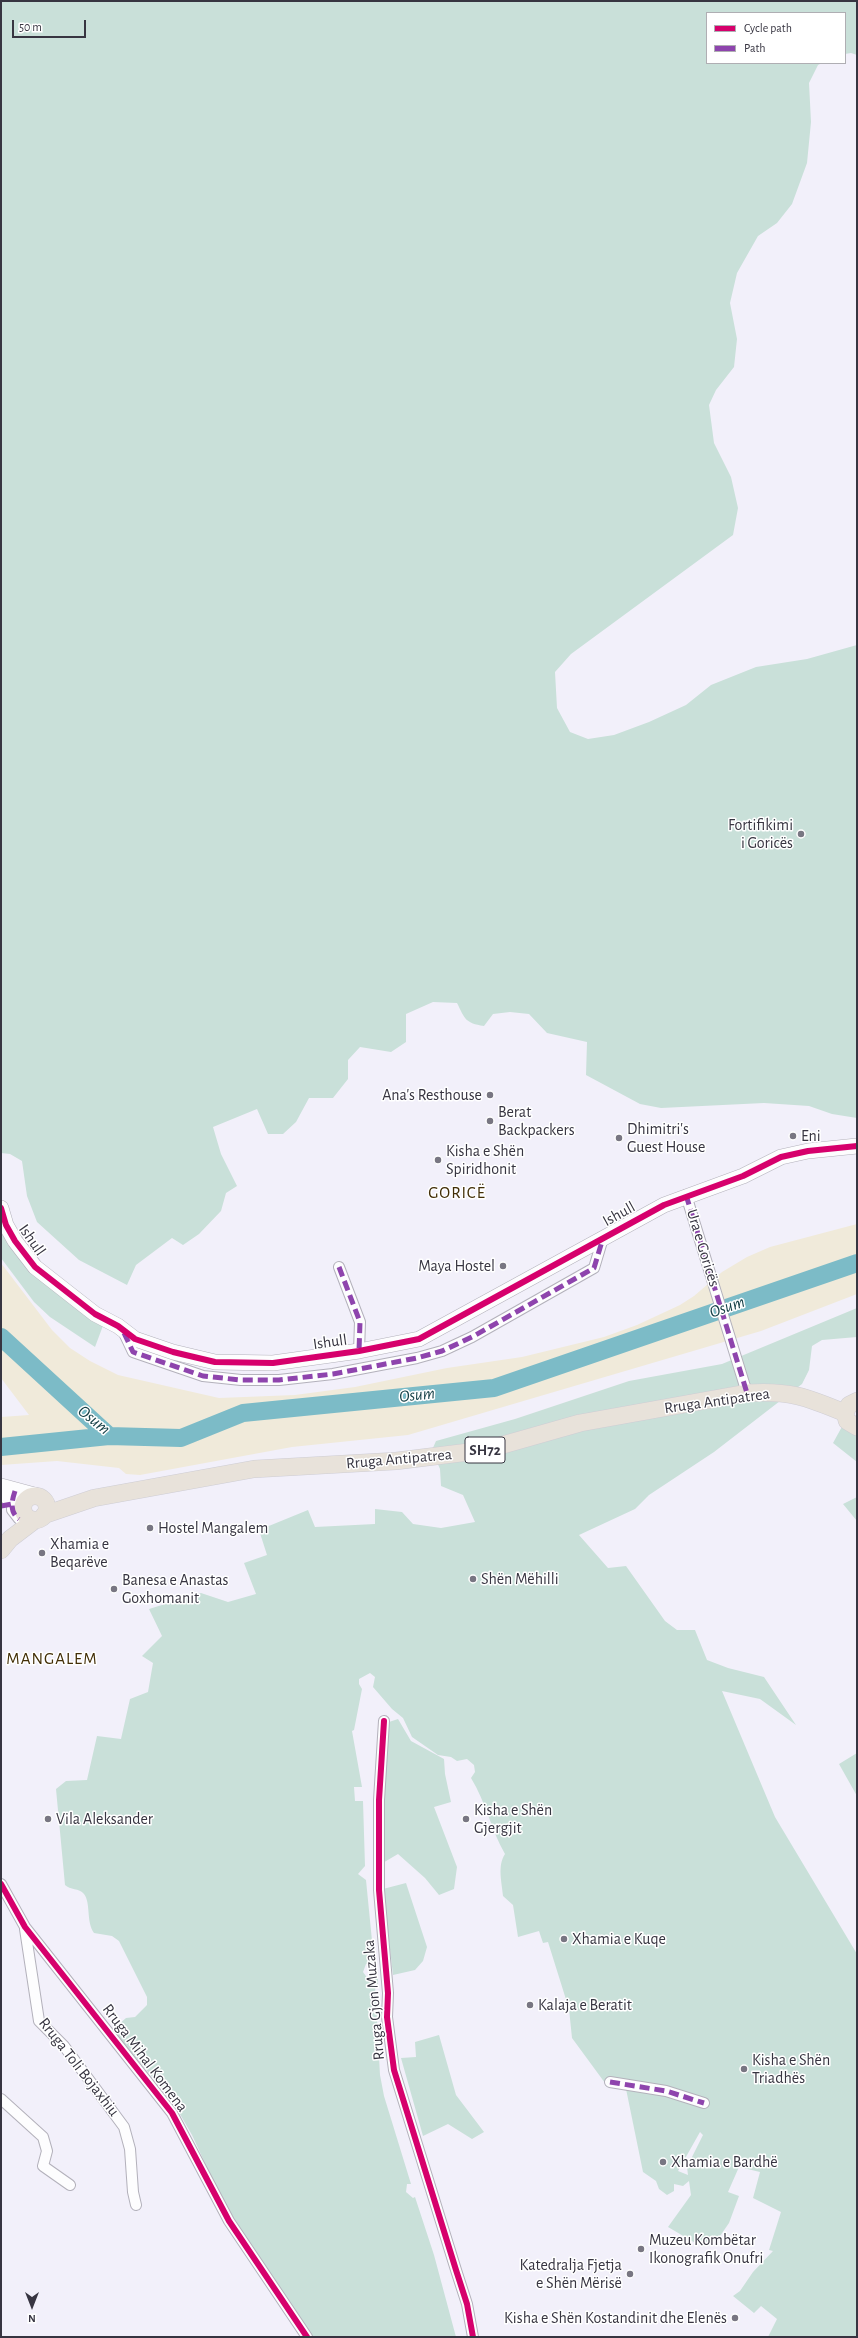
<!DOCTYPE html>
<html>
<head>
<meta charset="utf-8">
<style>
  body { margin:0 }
  #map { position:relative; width:858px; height:2338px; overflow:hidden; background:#f2f0fa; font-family:"Alegreya Sans",sans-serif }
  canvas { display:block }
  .frame { position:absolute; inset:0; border:2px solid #373541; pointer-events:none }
  .legend { position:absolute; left:706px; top:12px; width:140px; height:52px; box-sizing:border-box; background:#fff; border:1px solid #afaeb3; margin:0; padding:5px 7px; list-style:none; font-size:12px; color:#373541 }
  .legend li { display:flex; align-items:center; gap:8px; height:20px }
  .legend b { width:20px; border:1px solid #afaeb3 }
  .north { position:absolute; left:12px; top:2286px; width:40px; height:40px; -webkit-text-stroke:3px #fff; paint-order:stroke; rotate:180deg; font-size:11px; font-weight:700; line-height:16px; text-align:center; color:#373541 }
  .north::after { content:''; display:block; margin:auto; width:14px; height:18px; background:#373541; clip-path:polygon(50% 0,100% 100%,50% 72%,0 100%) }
  .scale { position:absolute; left:12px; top:20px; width:74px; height:18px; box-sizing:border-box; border:2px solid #373541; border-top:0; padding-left:5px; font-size:12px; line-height:14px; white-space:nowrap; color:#373541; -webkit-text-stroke:3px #fff; paint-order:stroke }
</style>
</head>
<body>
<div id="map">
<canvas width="858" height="2338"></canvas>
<div class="frame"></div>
<ul class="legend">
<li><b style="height:5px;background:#d6006c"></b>Cycle path</li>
<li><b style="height:5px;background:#8e44ad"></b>Path</li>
</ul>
<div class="north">N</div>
<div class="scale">50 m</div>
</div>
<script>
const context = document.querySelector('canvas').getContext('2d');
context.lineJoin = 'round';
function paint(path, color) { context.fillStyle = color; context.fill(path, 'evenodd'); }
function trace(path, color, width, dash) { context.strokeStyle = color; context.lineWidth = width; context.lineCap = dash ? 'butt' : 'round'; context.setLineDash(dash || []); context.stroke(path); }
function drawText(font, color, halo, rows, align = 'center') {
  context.font = font + ' "Alegreya Sans",sans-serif'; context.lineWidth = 3; context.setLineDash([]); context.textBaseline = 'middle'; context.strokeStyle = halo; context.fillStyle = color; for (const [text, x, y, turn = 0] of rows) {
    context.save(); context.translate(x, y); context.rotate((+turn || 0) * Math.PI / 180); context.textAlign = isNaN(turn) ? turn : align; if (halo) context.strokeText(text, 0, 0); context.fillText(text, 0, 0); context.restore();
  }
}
paint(new Path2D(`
  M1,1h856v54l-6,-2 -6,1v-41h-138v50h115l-4,2 -9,18 2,39 -4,41 -15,41 -15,19 -19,13 -21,37 -7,30 7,36 -3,28 -18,23 -7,15 5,38 17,34 7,31 -5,27 -162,119 -16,18 2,36 13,24 18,7 26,-4 35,-13 37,-17 25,-20 45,-18 51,-8 50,-14v473l-25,-4 -23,-8 -45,-3 -103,5 -21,-4 -54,-29 1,-33 -40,-9 -18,-19 -19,-2 -17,2 -9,12c-19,-3 -19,-7 -27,-23l-24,-1 -27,12v28l-15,10 -31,-5 -12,13v19l-15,19h-24l-13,24 -13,12h-15l-11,-25 -44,18 8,27 16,32 -11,7 -5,18 -22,23 -16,11 -11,-7 -36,27 -9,20 -48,-25 -42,-38 -10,-26 -5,-35 -12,-7 -9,-1z
  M1,1225l103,98 -9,24 -45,-30 -16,-15 -33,-44z
  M857,1308v29l-35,3 -10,6 -3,24 -7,14 -88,68 -65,43 -14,14 -56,26 29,33 18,-2 39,55 12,9h18l12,30 21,8 36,9 32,48 -36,-26 -38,-8 53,126 82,137v383h-89l9,-18 -16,-13 -7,7 -21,-17 7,-5 13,-19 20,-21 -4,-1 12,-38 -28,-14 7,-26 -21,-5 -11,25 11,4 -10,27 -11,16 -21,5 -29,-17 23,-32 -2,-14 -6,5 -9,-2v7l-7,4 -8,-6 -3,-8 -13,-9 -18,-88 -20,-1 -33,-45 -3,-29 -21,-67 -5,1 -4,-12 -21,6 -5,-32 -10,-9c-1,-13 -6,-30 2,-42 -14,-24 -19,-52 -34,-76l4,-6 -1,-7 -7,-6 -10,2 -6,-4 -13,-2 -26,-18 -9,-19 -11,-9 -19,-22 2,-10 -5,-4 -11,6v5l3,5 -8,41 -2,1 10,56h-8l1,14h8l2,65 -7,8 8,6 8,81 -8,3 -3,8 5,7 10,-1v6h-3l5,91 4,21 27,88h-4l-1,8 7,6 2,-1 19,58 22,82h-146l-89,-139 -29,-63 -19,-33 -56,-67 1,-10 8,-7 9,-1 12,-12v-8l-28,-56 -7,-5 -18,-3c-8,-11 -3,-30 -10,-39 -5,-6 -14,-4 -19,-9l-9,-96 10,-8 21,-1 10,-44 24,3 9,-40 18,-7 5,-29 -11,-7 20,-20 -13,-27 52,-16 27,9 28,-8 -12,-31 23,-8 -8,-25 49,-20 7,17 60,-3v-15l27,3 11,12 28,4 34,-6 -12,-27 -22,-9 -1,-17 -8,-19 4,-9 79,-22 114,-38 93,-17zM700,2132l3,3 -16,32 1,8 -10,-4z
  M844,1423l13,8v31l-24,-19z
  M857,1482v39l-14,-17 14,-7z
  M398,1719l13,22 33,18 1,15 6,28 -17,5 23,60 -3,22 -15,6 -14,-17 -27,-24 -17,10 5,-141z
  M857,1753v43l-18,-32z
  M406,1883l21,64 -4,14 -8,9 -22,5 -10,-86z
  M439,2035l17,60 28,37 -12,7 -24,-15 -25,12 -22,-78 15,-1 -1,-15z`), '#c9e0d9');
paint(new Path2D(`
  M857,1224v70l-96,37 -353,104 -116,12 -152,28 -14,-1 -7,-6 -62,-7 -56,4v-48l28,-2 -28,-37v-115l51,67 18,18 20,13 28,14 101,23 76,-3 60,-8 92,-19 75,-11 82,-20 33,-12 43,-20 14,-9 28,-24 25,-15 23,-10z`), '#f0eada');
trace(new Path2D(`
  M1,1337l108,99 72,2 62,-25 251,-25 363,-125
  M1,1447l108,-11`), '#7cbbc7', 18);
const street = new Path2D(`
  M686,1195l61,198
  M339,1267l21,55 -1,29
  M124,1333l9,19 70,24 38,4h38l54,-6 84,-16 25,-7 30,-14 122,-69 9,-30
  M12,1499v11l7,9
  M384,1721l-5,79v90l9,103 -1,24 7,53 62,200 11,34 6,33
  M1,1884l24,43 147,186 57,108 78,116
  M25,1929l14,92 25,25 60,81 6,22 3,43 3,13
  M610,2082l56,9 38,12
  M1,2099l42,38 4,14 -4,15 27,19`);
const secondary = new Path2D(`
  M1,1208l5,17 9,16 20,26 60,47 23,12 17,13 38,13 42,10 58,1 86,-12 60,-12 245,-134 79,-29 38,-19 27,-6 49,-5
  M1,1486l37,10
  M1,1491l21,19`);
const primary = new Path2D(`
  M857,1401l-8,4 -4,8 2,8 10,6
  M23 1508a12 12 0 1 1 24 0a12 12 0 1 1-24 0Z
  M44,1515l50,-17 160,-29 142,-8 89,-11 95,-27 167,-30c41,-3 60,4 98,20
  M1,1550l9,-11 25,-19`);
trace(street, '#b3b1bb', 12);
trace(secondary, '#b3b1bb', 16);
trace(primary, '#cecdd4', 18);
trace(street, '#fdfdfe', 10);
trace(secondary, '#fdfdfe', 15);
trace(primary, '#e8e2da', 17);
trace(new Path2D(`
  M686,1195l61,198
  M339,1267l21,55 -1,29
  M124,1333l9,19 70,24 38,4h38l54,-6 84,-16 25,-7 30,-14 122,-69 9,-30
  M15,1491c-3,9 -6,21 4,28
  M1,1506l11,-2
  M610,2082l56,9 38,12`), '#8e44ad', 5, [10, 5]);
trace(new Path2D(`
  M1,1208l5,17 9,16 20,26 60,47 23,12 17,13 38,13 42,10 58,1 86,-12 60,-12 245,-134 79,-29 38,-19 27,-6 49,-5
  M384,1721l-5,79v90l9,103 -1,24 7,53 62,200 11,34 6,33
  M1,1884l24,43 147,186 57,108 78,116`), '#d6006c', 6);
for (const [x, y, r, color] of [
  [801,834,4,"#787682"],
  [490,1095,4,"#787682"],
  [490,1121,4,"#787682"],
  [793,1136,4,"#787682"],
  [619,1138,4,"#787682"],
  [438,1160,4,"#787682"],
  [503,1266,4,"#787682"],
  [150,1528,4,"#787682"],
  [42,1553,4,"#787682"],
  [473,1579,4,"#787682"],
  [114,1589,4,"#787682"],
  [48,1819,4,"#787682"],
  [466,1819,4,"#787682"],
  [564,1939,4,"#787682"],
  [530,2005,4,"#787682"],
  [744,2069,4,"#787682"],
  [663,2162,4,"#787682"],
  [641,2249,4,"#787682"],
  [630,2274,4,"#787682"],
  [735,2318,4,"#787682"]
]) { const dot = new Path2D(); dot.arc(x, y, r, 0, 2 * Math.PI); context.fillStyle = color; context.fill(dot); trace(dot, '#fff', 1.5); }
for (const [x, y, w] of [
  [485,1450,40]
]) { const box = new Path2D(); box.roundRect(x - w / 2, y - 13, w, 26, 3); context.fillStyle = '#fff'; context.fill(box); trace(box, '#373541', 1); }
drawText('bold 15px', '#373541', null, [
  ["SH72",485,1450]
]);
drawText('16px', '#373541', '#fff', [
  ["Fortifikimi",793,825,"right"],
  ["i Goricës",793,843,"right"],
  ["Ana's Resthouse",482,1095,"right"],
  ["Berat",498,1112],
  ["Backpackers",498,1130],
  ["Dhimitri's",627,1129],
  ["Guest House",627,1147],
  ["Eni",801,1136],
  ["Kisha e Shën",446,1151],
  ["Spiridhonit",446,1169],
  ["Maya Hostel",495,1266,"right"],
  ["Hostel Mangalem",158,1528],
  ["Xhamia e",50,1544],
  ["Beqarëve",50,1562],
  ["Shën Mëhilli",481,1579],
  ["Banesa e Anastas",122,1580],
  ["Goxhomanit",122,1598],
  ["Kisha e Shën",474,1810],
  ["Gjergjit",474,1828],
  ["Vila Aleksander",56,1819],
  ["Xhamia e Kuqe",572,1939],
  ["Kalaja e Beratit",538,2005],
  ["Kisha e Shën",752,2060],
  ["Triadhës",752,2078],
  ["Xhamia e Bardhë",671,2162],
  ["Muzeu Kombëtar",649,2240],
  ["Ikonografik Onufri",649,2258],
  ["Katedralja Fjetja",622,2265,"right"],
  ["e Shën Mërisë",622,2283,"right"],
  ["Kisha e Shën Kostandinit dhe Elenës",727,2318,"right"]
], 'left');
drawText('16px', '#373541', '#fff', [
  ["Ishull",619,1214,-29],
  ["Ishull",32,1240,55],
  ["Ura e Goricës",703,1248,73],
  ["Ishull",330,1342,-8],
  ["Rruga Antipatrea",717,1401,-8],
  ["Rruga Antipatrea",399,1459,-5],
  ["Rruga Gjon Muzaka",374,2000,-95],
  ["Rruga Mihal Komena",145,2058,53],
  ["Rruga Toli Bojaxhiu",79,2067,52]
]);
context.letterSpacing = '1px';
drawText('17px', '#422e06', '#fff', [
  ["GORICË",457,1193],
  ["MANGALEM",52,1659]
]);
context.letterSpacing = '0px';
drawText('italic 17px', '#174148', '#fff', [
  ["Osum",727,1307,-19],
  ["Osum",417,1395,-6],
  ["Osum",94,1420,39]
]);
</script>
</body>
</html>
